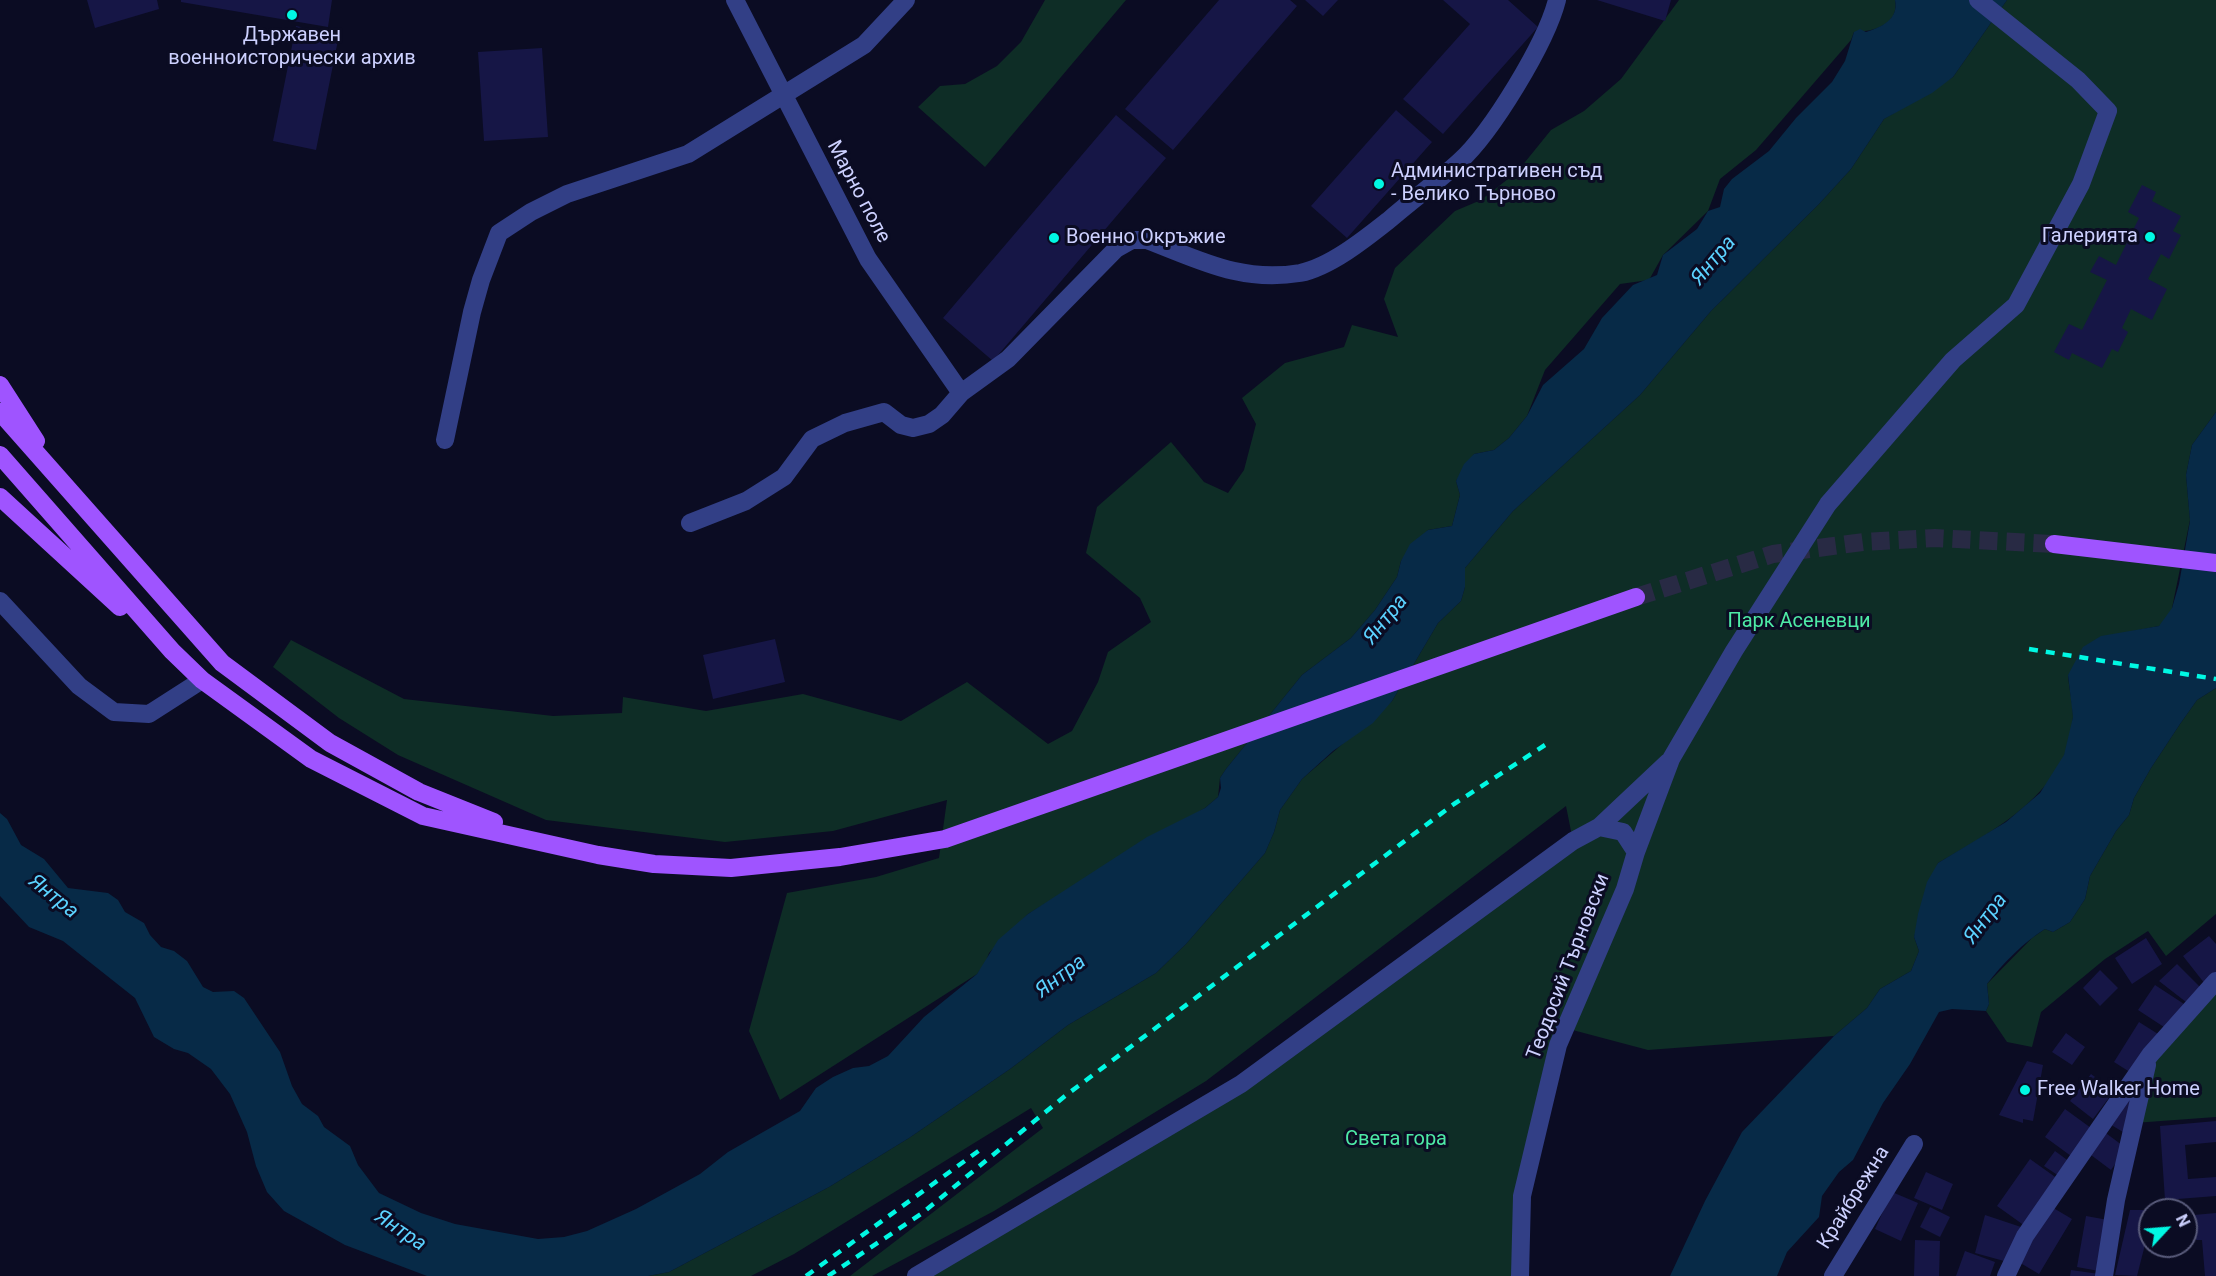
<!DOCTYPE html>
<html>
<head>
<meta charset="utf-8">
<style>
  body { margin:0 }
  #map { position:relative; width:2216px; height:1276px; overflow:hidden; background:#0b0c23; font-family:Roboto,sans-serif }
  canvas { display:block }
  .north { position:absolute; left:2138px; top:1198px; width:60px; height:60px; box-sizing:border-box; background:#0b0c23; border:2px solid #595b7b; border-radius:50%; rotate:64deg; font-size:16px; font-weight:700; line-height:24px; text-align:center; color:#cdd1ff }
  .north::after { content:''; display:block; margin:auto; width:21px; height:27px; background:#00f8e3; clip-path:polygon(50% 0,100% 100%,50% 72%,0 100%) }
</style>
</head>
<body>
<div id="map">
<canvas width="2216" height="1276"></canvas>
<div class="north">N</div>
</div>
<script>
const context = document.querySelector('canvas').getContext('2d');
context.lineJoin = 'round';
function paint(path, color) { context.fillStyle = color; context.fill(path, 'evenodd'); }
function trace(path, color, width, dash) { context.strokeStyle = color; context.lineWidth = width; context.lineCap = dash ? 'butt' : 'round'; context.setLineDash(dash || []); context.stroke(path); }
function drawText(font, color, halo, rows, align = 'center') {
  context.font = font + ' Roboto,sans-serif'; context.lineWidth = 6; context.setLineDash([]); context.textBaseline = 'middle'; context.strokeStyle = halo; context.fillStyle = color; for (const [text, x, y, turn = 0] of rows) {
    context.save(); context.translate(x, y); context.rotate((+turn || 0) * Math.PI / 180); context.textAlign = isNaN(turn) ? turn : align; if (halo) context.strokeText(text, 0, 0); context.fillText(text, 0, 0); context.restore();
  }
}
paint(new Path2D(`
  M1045,0h81l-141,167 -67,-60 22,-21 25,-2 32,-18 24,-24z
  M1679,0h216c5,24 -22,32 -41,32l-3,8 -95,110 -36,29 -12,32 -45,44 -14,25 -29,4 -75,86 -18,46 -18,22 -15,12 -20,4 -18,27 4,14 -8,31 -24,4 -27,31 -4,16 -22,33 -24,28 -49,37 -76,94 -6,9 -2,19 -13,11 -177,106 -39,39 -4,11 -8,10 -197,126 -31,-69 38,-138 89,-16 63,-19 8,-58 -114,31 -108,11 -179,-22 -148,-65 -59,-37 -66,-51 18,-27 113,59 149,17 69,-3 1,-16 83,14 97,-17 98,27 66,-39 81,62 24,-13 26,-49 10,-30 43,-30 -11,-24 -54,-45 11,-46 74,-65 33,40 24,11 16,-23 12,-46 -14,-26 43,-35 59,-16 8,-22 46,12 -14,-38 11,-31 60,-57 26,-11 36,-28 34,-42 33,-19 37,-32z
  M2007,0h209v412l-24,33 -6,30 4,45 -18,88 3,8 -16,10 -25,5 -66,44c1,14 5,28 5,42 -3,74 -79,114 -135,146l-24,74 5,14 -8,20 -31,18 -13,19 -33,28 -186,14 -83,-22 -43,168 -2,80h-604l325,-192 332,-243 -7,-35 -360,275 -212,130 -122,65h-22l193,-148 -12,-20 -237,146 -43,22h-103l21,-4 160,-85 80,-49 101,-69 58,-44 88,-52 30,-29 79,-91 9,-21 6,-22 22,-31 90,-78 46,-78 23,-22 4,-14v-19l48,-57 127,-116 71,-84 108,-107 32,-35 33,-50 69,-42z
  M2216,688v226l-50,42 -18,-25 -43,28 -64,53 -9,35 -25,-5 -21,-31 3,-7 -2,-20 45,-46 13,-9 8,3 17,-10 15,-23 5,-23 26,-45 13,-16 5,-17 17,-30 29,-44 17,-24z
  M2216,981v136l-82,6 16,-68z`), '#0e2d26');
paint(new Path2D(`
  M1895,0h112l-54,77 -21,16 -48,26 -33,50 -32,35 -108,107 -71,84 -127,116 -48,57v19l-4,14 -23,22 -46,78 -19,22 -40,28 -31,28 -22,31 -6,22 -9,21 -79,91 -30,29 -88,52 -58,44 -101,69 -80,49 -160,85 -21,4h-221l-82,-31 -61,-34 -17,-19 -11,-26 -9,-34 -17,-38 -19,-25 -23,-16 -14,-4 -20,-12 -19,-39 -72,-57 -34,-14 -29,-31v-83l7,6 14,26 23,14 24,29 40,5 10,7 7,12 19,11 6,12 11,12 13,4 13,10 16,26 10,5 21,-1 10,7 36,54 12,34 10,18 16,12 6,11 26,19 8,19 21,28 42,20 34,11 83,15 26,-2 23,-6 49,-22 64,-35 28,-22 72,-41 16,-23 17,-11 20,-9 16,-2 19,-10 36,-39 53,-43 21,-34 30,-26 119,-77 58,-29 13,-11 3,-9 -1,-10 6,-9 76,-94 49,-37 24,-28 22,-33 4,-16 9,-17 18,-14 24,-4 8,-31 -4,-14 8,-17 10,-10 20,-4 15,-12 18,-22 16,-31 41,-36 18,-31 31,-33 24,-10 6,-20 34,-26 11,-18 12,-4 4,-18 8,-10 37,-28 27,-33 36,-36 13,-21 9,-29 6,-3 6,3c16,-5 33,-13 29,-32z
  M2216,412v276l-19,12 -17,24 -29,44 -17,30 -5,17 -13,16 -26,45 -5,23 -15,23 -17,10 -8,-3c-21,13 -43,35 -58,55l2,20 -3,7 -34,-2 -13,3 -29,52 -27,39 -30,57 -14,12 -17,24 -3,21 -32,35 -10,24h-107l35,-75 37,-69 92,-96 33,-28 13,-19 31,-18 8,-20 -5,-14 4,-23 9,-32 11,-19 68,-41 34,-29 24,-38 9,-38 -5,-42 15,-28 18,-11 58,-10 13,-18 7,-24 11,-63 -4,-46 6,-30z`), '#072a47');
paint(new Path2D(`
  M87,0h70l2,9 -64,19z
  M181,0h151l-4,27 -147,-25z
  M1219,0h71l7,6 -124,144 -48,-41z
  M1305,0h33l-15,16z
  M1443,0h65l30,27 -95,107 -40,-35 67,-75z
  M1597,0h74l-6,21z
  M296,26l43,9 -23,115 -43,-9z
  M542,48l6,89 -64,4 -6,-89z
  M1396,110l36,32 -85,96 -36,-32z
  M1116,115l50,43 -173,203 -50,-43z
  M2142,185l14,7 -4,9 29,15 -8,15 8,4 -12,24 -8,-5 -13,25 19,10 -15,31 -21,-11 -9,19 6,4 -10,20 -6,-3 -10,19 -30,-15 -3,7 -15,-8 15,-28 13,6 25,-50 -17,-8 9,-16 17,9 23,-47 -11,-6z
  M775,639l10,43 -72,17 -10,-44z
  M2209,936l7,8v31l-11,9 -22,-28z
  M2146,938l16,26 -30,20 -17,-26z
  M2177,964l24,24 -15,14 -27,-21z
  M2100,970l18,18 -18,18 -17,-18z
  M2155,985l29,19 -17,25 -29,-19z
  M2139,1022l19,12 -25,40 -19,-12z
  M2066,1033l19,14 -13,18 -20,-13z
  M2027,1061l16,4 -10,56 -10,-2v4l-24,-8z
  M2091,1074l23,17 -21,28 -23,-18z
  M2127,1094l9,4 -8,37 -20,-12z
  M2065,1109l26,19 -20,28 -26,-19z
  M2216,1121v21l-31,3 3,34 28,-2v19l-51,4 -5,-74z
  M2103,1131l23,17 -15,22 -24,-18z
  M2055,1151l15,11 -11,14 -15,-10z
  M2030,1159l28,20 -33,47 -28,-20z
  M1926,1172l27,12 -11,26 -28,-12z
  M1892,1192l26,11 -17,38 -26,-12z
  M2050,1206l22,13 -33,55 -22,-13z
  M1930,1207l20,10 -10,20 -20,-10z
  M2130,1210h20v15l-13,51 -22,-1z
  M2216,1213v63h-11l-3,-36h-6l-2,-25z
  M1985,1215l36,12 -17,34 -29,-8z
  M2086,1216l22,4 -9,51 -22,-4z
  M1915,1240l25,1 -1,35h-25z
  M1965,1251l30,11 -5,14h-34z
  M2071,1270l28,4 -1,2h-28z`), '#161646');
trace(new Path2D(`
  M1636,597l137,-43 90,-12 72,-4 119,6`), '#282a44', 18, [18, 9]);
trace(new Path2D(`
  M735,0l133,259 93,134
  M445,440l27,-128 9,-32 18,-47 32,-21 36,-18 121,-40 176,-109 42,-45
  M690,523l56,-22 38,-24 28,-38 33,-16 39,-11 17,13 12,3 16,-4 13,-9 19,-22 47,-34 108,-110 16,-9h15c53,20 94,43 153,33 30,-6 65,-34 89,-53 23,-20 48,-38 70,-58 33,-30 87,-119 98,-162
  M0,601l79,85 35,26 35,2 53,-34
  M1599,827l69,-65
  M916,1276l325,-192 332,-243 26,-14 24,5 13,20
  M1520,1276l2,-80 36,-151 67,-156 11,-37 35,-93 63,-108 94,-147 125,-144 63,-55 65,-121 27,-73 -30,-31 -100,-80
  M1833,1276l81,-132
  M2006,1276l19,-40 125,-181 66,-74
  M2104,1276l12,-76 31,-135`), '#323f86', 18);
trace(new Path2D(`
  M0,385l36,56
  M0,412l222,251 108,80 89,49 75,30
  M0,455l172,196 30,29 109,79 112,57 175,39 56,9 77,4 109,-11 105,-18 691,-242
  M0,497l120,110
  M2054,544l162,19`), '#9f54ff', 18);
trace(new Path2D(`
  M2029,649l187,30
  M806,1276l178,-129
  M828,1276l93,-62 144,-118 389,-292 91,-59`), '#00f8e3', 4.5, [9, 8]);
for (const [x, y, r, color] of [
  [292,15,6,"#00f8e3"],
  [1379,184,6,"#00f8e3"],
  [2150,237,6,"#00f8e3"],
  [1054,238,6,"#00f8e3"],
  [2025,1090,6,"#00f8e3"]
]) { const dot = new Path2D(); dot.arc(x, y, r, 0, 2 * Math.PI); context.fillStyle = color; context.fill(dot); trace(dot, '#0b0c23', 2); }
drawText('20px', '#cdd1ff', '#0b0c23', [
  ["Държавен",292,36,"center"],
  ["военноисторически архив",292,59,"center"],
  ["Административен съд",1391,172],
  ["- Велико Търново",1391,195],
  ["Галерията",2138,237,"right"],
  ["Военно Окръжие",1066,238],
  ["Free Walker Home",2037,1090]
], 'left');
drawText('20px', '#cdd1ff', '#0b0c23', [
  ["Марно поле",858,192,62],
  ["Теодосий Търновски",1569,967,-69],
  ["Крайбрежна",1854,1198,-58]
]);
drawText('20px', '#4eeaa6', '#0b0c23', [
  ["Парк Асеневци",1799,622],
  ["Света гора",1396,1140]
]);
drawText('italic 21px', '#5bd2ff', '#0b0c23', [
  ["Янтра",1714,261,-50],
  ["Янтра",1386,620,-51],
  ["Янтра",53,897,39],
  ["Янтра",1986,919,-53],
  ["Янтра",1061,977,-37],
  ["Янтра",400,1231,34]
]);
</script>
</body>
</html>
